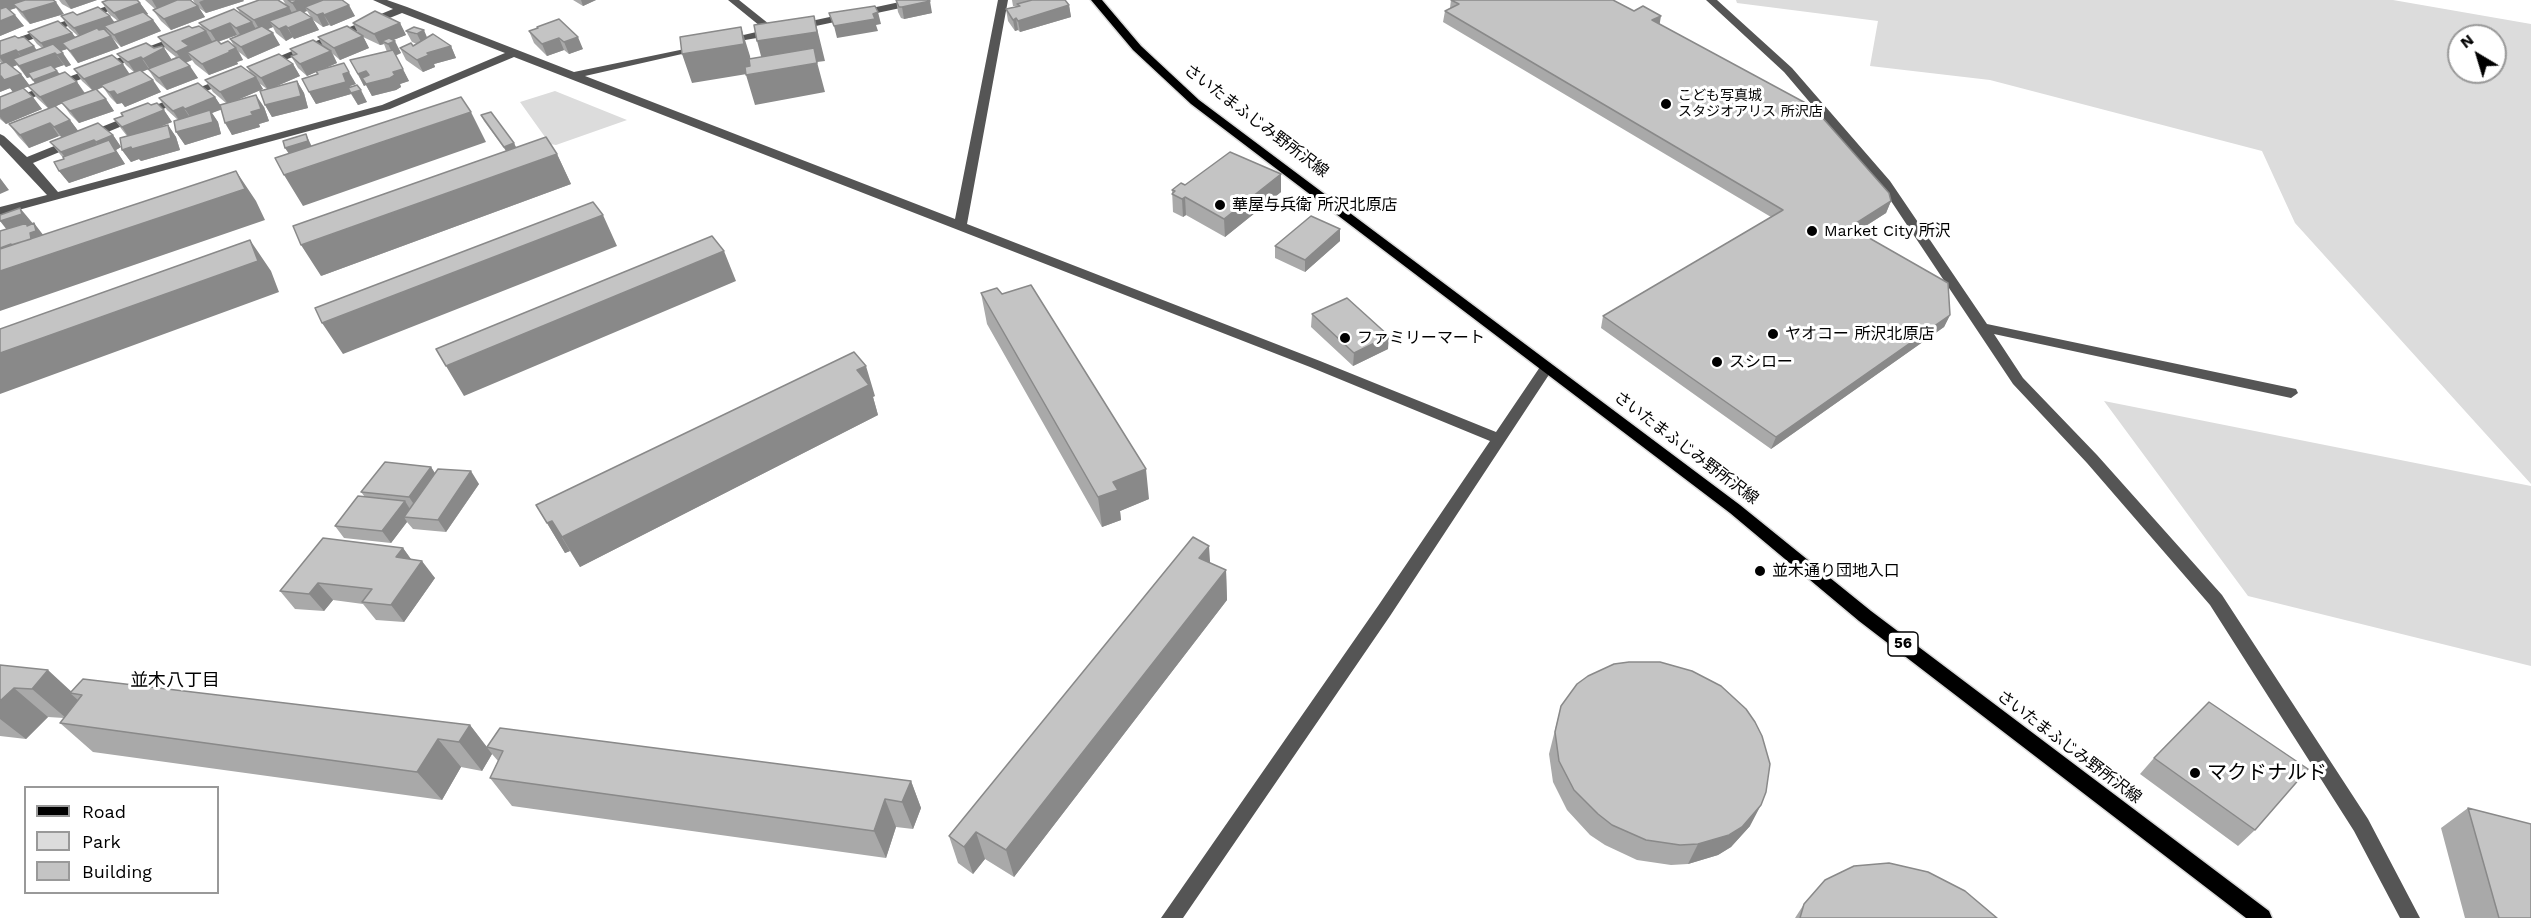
<!DOCTYPE html>
<html>
<head>
<meta charset="utf-8">
<style>
  body { margin:0 }
  #map { position:relative; width:2531px; height:918px; overflow:hidden; background:#fff; font-family:"Work Sans",sans-serif }
  canvas { display:block }
  .legend { position:absolute; left:24px; top:786px; width:195px; height:108px; box-sizing:border-box; background:#fff; border:2px solid #999; margin:0; padding:8px 10px; list-style:none; font-size:18px; color:#000 }
  .legend li { display:flex; align-items:center; gap:12px; height:30px }
  .legend b { width:30px; border:2px solid #999 }
  .north { position:absolute; left:2447px; top:24px; width:60px; height:60px; box-sizing:border-box; background:#fff; border:2px solid #999; border-radius:50%; rotate:322deg; font-size:16px; font-weight:700; line-height:24px; text-align:center; color:#000 }
  .north::after { content:''; display:block; margin:auto; width:21px; height:27px; background:#000; clip-path:polygon(50% 0,100% 100%,50% 72%,0 100%) }
</style>
</head>
<body>
<div id="map">
<canvas width="2531" height="918"></canvas>
<ul class="legend">
<li><b style="height:8px;background:#000"></b>Road</li>
<li><b style="height:16px;background:#dcdcdc"></b>Park</li>
<li><b style="height:16px;background:#c4c4c4"></b>Building</li>
</ul>
<div class="north">N</div>
</div>
<script>
const context = document.querySelector('canvas').getContext('2d');
context.lineJoin = 'round';
function paint(path, color) { context.fillStyle = color; context.fill(path, 'evenodd'); }
function trace(path, color, width, dash) { context.strokeStyle = color; context.lineWidth = width; context.lineCap = dash ? 'butt' : 'round'; context.setLineDash(dash || []); context.stroke(path); }
function drawText(font, color, halo, rows, align = 'center') {
  context.font = font + ' "Work Sans","Noto Sans JP",sans-serif'; context.lineWidth = 6; context.setLineDash([]); context.textBaseline = 'middle'; context.strokeStyle = halo; context.fillStyle = color; for (const [text, x, y, turn = 0] of rows) {
    context.save(); context.translate(x, y); context.rotate((+turn || 0) * Math.PI / 180); context.textAlign = isNaN(turn) ? turn : align; if (halo) context.strokeText(text, 0, 0); context.fillText(text, 0, 0); context.restore();
  }
}
paint(new Path2D(`
  M1736,0h657l138,24v460l-236,-261 -33,-72 -272,-71 -120,-14 8,-45 -141,-18zM2459,36h36v36h-36z
  M555,91l72,29 -71,25 -6,-1 -30,-42z
  M2104,401l427,85v180l-283,-70z`), '#dcdcdc');
const major = new Path2D(`
  M1091,0h11l39,46 58,54 541,405 131,106 398,300 3,7h-26l-387,-297 -129,-108 -539,-409 -58,-54z`);
trace(major, '#dbdbdb', 3);
paint(new Path2D(`
  M124,0h15l-139,51v-7z
  M373,0h14l20,7 167,65 130,-27v4l-119,27 370,143 43,-219h10l-41,224 353,137 176,71 46,-68 5,-2 7,5 -164,249 -207,302h-22l217,-312 112,-165 -180,-74 -796,-310 -124,52 -390,106v-8l47,-12 -47,-50v-11l4,2 23,21 196,-79h8l2,2 -200,83 25,29 324,-87 123,-52 -103,-40 -132,53h-8l-1,-2 132,-55z
  M728,0h11l40,32 -5,3 -52,9v-4l43,-10z
  M909,0h20l-5,3 -127,27 -5,-3 5,-3z
  M1706,0h11l75,68 98,113 97,143 309,65 2,4 -7,5 -297,-64 29,44 74,77 125,140 146,224 52,99h-20l-46,-87 -144,-226 -123,-142 -74,-79 -132,-198 -97,-114z
  M182,34l5,3 -1,2 -186,71v-7z`), '#555');
paint(major, '#000');
paint(new Path2D(`
  M0,0l64,14 -34,10 -8,-8 -6,-8 -6,2 14,16 -24,10z
  M59,0h38l-26,9 -9,-5z
  M145,0h45l6,5 -3,-5h50l1,1 -38,12 -7,-5 6,9 -34,13 -10,-9 -8,-11 2,-1z
  M283,0h59l13,16 -24,10 -2,-1 -6,2 -10,-7 6,10 -25,9 -1,-2 -7,4 -10,-8 -3,-6 -5,2 12,16 -32,14 -9,-7 4,8 -6,2 1,2 -29,11 -14,-11 -3,-4 -6,3 12,15 -31,12 -11,-9 -8,-12 -6,3 19,20 -36,15 -3,-4 -5,1 -7,-7 -7,-10 -6,3 9,9 8,12 -35,12 -9,-9 -8,-11 -7,4 15,13 8,11 35,4 8,12 -5,3 9,14 -56,19 -10,-12 5,-12 -14,-17 12,-5 -3,-1 -30,12 -11,-12 -9,-12 40,-15 -12,-11 -9,-12 7,-2 -4,-7 -4,1 -10,-13 -5,2 9,7 9,12 -7,2 19,21 -36,15 -6,-5v-22l13,-5 -3,-4 -10,4v-28h2l-2,-2v-21l37,9 5,-2 -5,-4 -9,-12 44,1 3,4 3,-1 -9,-8 -8,-12 16,-1 38,7 3,-1 -9,-7 -7,-12 38,1 8,11 -1,1 6,5 8,11 -40,16 -8,-8 6,9 -41,15 -11,-14 -7,2 11,14 -5,2 -2,-2 -10,3 6,6 17,8 8,11 7,-3 -10,-9 -8,-12 56,5 5,-1 -9,-8 -9,-11 37,-6h10l7,11 5,-2 -10,-8 -8,-12 34,-9 11,1 -4,-6 41,-10 -3,-5 49,-3zM307,11l4,6 -7,-5zM237,35h1l-8,4 4,7 -13,-2 -3,-2z
  M573,0h23l-13,6z
  M896,0l36,13 -28,6 -3,-1 -3,-6z
  M1012,0h53l4,5 2,12 -51,15 -2,-2 -3,1 -7,-10 -2,-12 12,-3h-5z
  M1451,0l208,24 232,177 -5,12 -28,18 92,84 -6,12 -173,122 -170,-121 2,-12 168,-99 -328,-195 2,-11 5,-3z
  M353,23h47l6,12 -13,5 8,13 -6,3 14,25 -9,3 1,3 -5,3 -24,6 -6,-11 -2,1 -14,-26 37,-8 -3,-8 -4,1 -17,-8 6,11 -29,12 -7,-6 4,9 -16,7 35,14 -6,2 17,16 -9,3 -7,-11 -35,10 -7,-12 8,-18 -1,-2 -9,4 -9,-8 -7,-12 2,-1 -3,-6 33,-3 -5,-9 40,-4z
  M537,27l46,22 -14,5 -5,-4 -17,6 -13,-13 -5,-12 9,-3z
  M406,31l45,15 5,12 -22,6 1,3 -12,5 -17,-12 -6,-12 13,-2 4,-2 -5,-2z
  M293,64l7,12 -26,11 23,-6 7,12 4,15 -36,9 -7,-12 2,-16 -8,-6 4,6 -26,11 27,7 5,14 -10,3 1,3 -28,8 -11,-26 -9,4 6,9 3,12 -36,11 -9,-13 2,-12 -11,-10 -8,-12 56,-1 5,8 6,-2 -13,-11 -8,-12 46,-6 -4,-7z
  M151,105l13,5 8,12 -15,6 11,-3 8,12 4,13 -39,11 -2,-2 -8,3 -9,-12 5,-14 -4,-5 -9,-12z
  M481,115l33,28 2,5 41,6 14,30 -250,92 185,-125 -22,-30z
  M1281,174v18l-56,45 -39,-22 -3,2 -10,-5 -1,-22 13,-5z
  M1340,241l-35,31 -30,-14v-12z
  M981,293l168,206 -29,12 1,9 -19,7 -115,-203z
  M1312,314l76,35 -35,17 -42,-39z
  M875,396l-2,1 5,18 -298,152 -10,-16 -5,2 -29,-48z
  M431,467l4,6 44,11 -33,48 -33,-3 -6,-7 -16,21 -47,-5 -9,-12 30,-29 -4,-5z
  M403,548l8,11 24,19 -31,44 -28,-2 -13,-16 -30,-4 -9,11 -29,-2 -15,-18z
  M1210,563l16,7 1,30 -213,277 -29,-18 -12,15 -15,-11 -9,-27z
  M0,665l71,26 399,34 17,22 424,34 10,27 -8,21 -17,-2 -10,31 -374,-52 -22,-28 8,-17 -6,-7 -10,17 -21,-4 -19,33 -349,-48 -33,-29 4,-5 -16,-1 -22,22 -26,-3z
  M1561,706l189,120 -19,21 -13,8 -30,9 -17,1 -34,-5 -32,-15 -15,-10 -23,-25 -14,-28 -4,-28z
  M2154,758l101,72 -17,16 -98,-72z
  M2468,808l63,110h-66l-24,-90z
  M1804,904l193,14h-202z`), '#a9a9a9');
paint(new Path2D(`
  M0,0h40l-27,4 3,4 -13,4 -3,-4z
  M65,0h32l-26,9z
  M152,0h36l-29,12z
  M204,0h39l1,1 -38,12 -7,-11z
  M299,0h24l-18,7 2,4 -8,3 -7,-11z
  M581,0h15l-13,6z
  M930,1l2,12 -28,6 -2,-12z
  M56,2l8,12 -34,10 -8,-12z
  M140,3l8,11 -26,10 -8,-11z
  M349,5l6,11 -24,10 -7,-11z
  M1069,5l2,12 -51,15 -2,-11z
  M198,6l7,11 -34,13 -7,-11z
  M289,7l6,12 -26,2 4,6 -12,5 -7,-12z
  M878,12l3,12 -5,1 2,6 -41,7 -3,-12z
  M323,13l6,12 -6,2 -6,-12z
  M15,15l9,11 -24,10v-15z
  M110,16l8,11 -14,-1 3,5 -25,8 -8,-11z
  M814,16l11,45 -8,1 8,30 -70,13 -9,-30 19,-4 -8,-30z
  M1661,16l-2,12 -7,-8z
  M312,18l7,12 -25,9 -6,-11z
  M1016,18l2,12 -3,1 -2,-11z
  M153,20l8,11 -40,16 -7,-12z
  M252,22l6,11 -15,6 -7,-11z
  M230,23l7,12 -20,7 -7,-11z
  M400,23l6,12 -20,8 -4,-2 2,3 -4,1 -6,-11z
  M286,26l7,11 -7,4 -7,-12z
  M741,27l9,29 3,17 -61,10 -10,-29z
  M424,30l5,12 -6,4 -6,-12z
  M206,31l7,12 -26,9 5,8 -8,3 -8,-11 6,-11z
  M72,33l9,11 -19,-1 5,6 -18,6 -8,-12z
  M273,33l7,12 -32,14 -7,-12z
  M111,36l8,12 -41,15 -8,-12z
  M363,36l6,12 -29,12 -6,-12z
  M578,37l5,12 -14,5 -5,-12z
  M559,38l5,12 -17,6 -5,-12z
  M395,41l6,12 -7,3 -6,-12z
  M34,46l8,12 13,-5 9,12 -37,13 -8,-12 7,-3 -8,-11z
  M451,46l5,12 -22,6 1,3 -12,5 -6,-12 10,-7z
  M164,48l8,12 -21,11 -8,-12z
  M236,48l7,12 -6,2 1,2 -29,11 -7,-11z
  M16,50l9,12 -12,-3 4,6 -9,4 -8,-11v-2z
  M331,51l6,12 -30,13 -7,-12z
  M63,53l8,12 -5,2 -9,-12z
  M141,57l8,12 -13,5 -8,-12z
  M123,64l8,12 -38,15 -9,-12z
  M293,64l7,12 -32,14 -7,-12z
  M190,66l8,12 -31,12 -8,-12z
  M403,69l6,12 -9,3 1,3 -5,3 -24,6 -6,-11 -2,1 -6,-12 8,-3 7,11 20,-10z
  M57,71l5,6 -25,9 -4,-6z
  M349,72l7,12 -6,2 3,7 8,-3 6,12 -9,3 -10,-17 3,6 -35,10 -7,-12 34,-18z
  M21,74l9,12 -17,6 -9,-12z
  M1,76l9,12 -10,4v-15z
  M256,77l7,12 -35,15 -8,-12z
  M153,80l8,12 -36,15 -3,-4 -5,1 -8,-12z
  M297,81l7,12 4,15 -36,9 -7,-12z
  M77,82l8,12 -36,15 -9,-12z
  M256,95l8,12 5,14 -10,3 1,3 -28,8 -7,-12 26,-11z
  M33,97l9,12 -36,15 -6,-7v-6z
  M215,97l8,12 -11,4 6,9 3,12 -36,11 -9,-13 17,-11 -8,-12z
  M106,99l8,12 -35,12 -9,-12z
  M183,107l8,12 -10,4 -8,-12z
  M164,110l8,12 -42,17 -8,-12z
  M471,112l15,30 -183,64 -19,-31z
  M70,120l9,12 -16,7 -9,-12z
  M50,123l9,13 -30,12 -9,-13z
  M168,125l8,12 4,13 -39,11 -2,-2 -8,3 -9,-12z
  M306,134l6,13 -23,7 -4,-6z
  M113,135l8,12 -5,3 9,14 -56,19 -10,-12 46,-17 -9,-12z
  M94,140l9,13 -33,11 -9,-12z
  M514,143l3,6 -10,4 -3,-6z
  M557,154l14,30 -250,92 -20,-31z
  M236,171l20,30 9,19 -265,91v-40z
  M1281,174v18l-56,45 -1,-18z
  M0,178l9,12 -9,4z
  M1185,197l1,18 -3,2 -1,-18z
  M1891,201l-5,12 -41,26 5,-12z
  M20,208l15,18 -1,-3 10,13 -44,28v-16l14,-9 -14,-18z
  M603,215l14,31 -274,108 -21,-31z
  M1340,229v12l-35,31v-12z
  M250,240l21,31 8,21 -279,102v-41z
  M724,251l12,30 -272,115 -18,-30z
  M1950,315l-6,12 -173,122 5,-12z
  M1389,336l-1,13 -35,17 1,-13z
  M866,366l9,30 -2,1 5,18 -298,152 -18,-30 295,-167z
  M431,467l8,13 -22,29 -8,-12z
  M1146,469l3,30 -29,12 1,9 -19,7 -4,-30 15,-15z
  M471,471l8,13 -33,48 -8,-12z
  M405,501l8,13 -9,3 3,5 -16,21 -9,-12z
  M552,521l18,30 -5,2 -18,-30z
  M1209,546l2,30 -12,-18z
  M403,548l12,17 -19,-8z
  M422,561l13,17 -31,44 -13,-17z
  M1226,570l1,30 -213,277 -8,-27z
  M318,583l15,17 -9,11 -15,-17z
  M48,670l26,24 -4,-1 9,8 -13,17 -34,-29z
  M14,688l34,29 -22,22 -26,-20v-18z
  M470,725l22,29 -10,17 -23,-29z
  M438,739l23,28 -19,33 -25,-28z
  M911,781l10,27 -8,21 -11,-27z
  M885,799l11,28 -10,31 -12,-27z
  M1761,805l-11,21 -19,21 -13,8 -30,9 10,-20z
  M976,832l9,27 -12,15 -9,-27z`), '#898989');
const building = new Path2D(`
  M25,0h28l3,2 -34,10 -9,-8z
  M108,0h29l3,3 -26,10 -12,-11z
  M177,0h13l8,6 -34,13 -11,-9z
  M259,0h19l11,7 -35,13 -17,-12z
  M288,0h11l-7,3z
  M323,0h19l7,5 -25,10 -1,-2 -6,2 -12,-8z
  M896,0h33l1,1 -28,6h-3z
  M1032,0h33l4,5 -51,16 -2,-3 -3,2 -7,-11 14,-3 -3,-2z
  M1451,0h162l21,11 9,-5 18,10 -9,4 161,87 76,86 2,8 -41,26 98,56 2,32 -174,122 -173,-121 180,-106 -338,-199 14,-7z
  M875,6l3,6 -5,2 2,5 -41,7 -5,-13z
  M6,7l9,8 -15,6v-12z
  M98,7l12,9 -36,12 -13,-12 12,-4 4,3z
  M234,9l18,13 -16,6 -6,-5 -20,8 -11,-8z
  M300,10l12,8 -24,10 -2,-2 -7,3 -10,-8z
  M375,11l25,12 -26,11 -21,-11z
  M143,12l10,8 -39,15 -10,-9z
  M814,16l3,16 -60,9 -3,-16z
  M559,19l19,18 -14,5 -5,-4 -17,6 -13,-13 9,-3 -1,-1z
  M58,21l14,12 -31,10 -13,-11z
  M189,26l3,2 7,-2 7,5 -24,10 7,5 -13,6 -18,-15z
  M262,26l11,7 -32,14 -11,-8z
  M347,26l16,10 -29,12 -16,-11z
  M414,27l10,3 -7,4 -11,-3z
  M741,27l3,17 -62,10 -2,-17z
  M97,28l2,2 5,-1 7,7 -41,15 -8,-8z
  M433,34l18,12 -24,7 2,2 -12,5 -17,-12 11,-5 2,3z
  M15,36l3,2 6,-1 10,9 -16,6 -2,-2 -16,6v-15z
  M389,38l6,3 -7,3 -6,-3z
  M217,40l4,4 7,-3 8,7 -7,3 1,1 -28,12 -15,-12z
  M313,40l18,11 -31,13 -9,-8 6,-2 -7,-5z
  M146,43l8,5 8,-2 2,2 -21,11 -2,-2 -13,5 -11,-8z
  M53,44l10,9 -6,2 -2,-2 -36,13 -6,-7z
  M814,48l3,15 -71,12 -1,-8 5,-1 -1,-7z
  M393,50l10,19 -10,3 2,3 -5,3 -24,6 -4,-6 7,-3 -3,-4 -8,3 -8,-14z
  M279,54l14,10 -32,14 -14,-11z
  M112,55l11,9 -39,15 -10,-10z
  M179,57l11,9 -31,12 -11,-9z
  M6,62l15,12 -17,6 -3,-4 -1,1v-13z
  M344,63l5,9 -6,2 3,8 -37,10 -7,-13 16,-5 -2,-3z
  M51,65l6,6 -24,9 -5,-7z
  M241,66l15,11 -36,15 -15,-12z
  M140,70l13,10 -36,15 -3,-4 -5,1 -8,-7z
  M65,72l12,10 -37,15 -12,-11z
  M297,81l4,15 -36,9 -5,-14z
  M198,83l17,14 -30,12 -2,-2 -10,4 -14,-13z
  M357,85l4,5 -10,3 -3,-5z
  M23,88l10,9 -33,14v-14z
  M96,89l10,10 -36,12 -9,-9z
  M256,95l5,14 -10,3 2,3 -28,8 -5,-18z
  M461,97l10,15 -187,63 -9,-17z
  M148,103l3,2 6,-2 7,7 -42,17 -8,-8 9,-3 -2,-3z
  M55,106l15,14 -16,7 -4,-4 -30,12 -11,-11z
  M210,110l3,12 -37,10 -2,-11z
  M491,112l23,31 -10,4 -23,-32z
  M98,123l15,12 -17,7 -2,-2 -33,12 -11,-10z
  M168,125l3,13 -39,11 -1,-2 -9,3 -2,-12z
  M306,134l2,7 -23,7 -2,-7z
  M546,137l11,17 -256,91 -8,-19z
  M109,140l7,12 -57,19 -5,-9 10,-3 -1,-2z
  M1230,152l51,22 -57,45 -39,-22 -3,2 -10,-5 3,-3 -3,-1 9,-7 4,2z
  M236,171l9,18 -245,82v-22z
  M593,202l10,13 -281,108 -7,-15z
  M20,208l2,6 -22,7v-6z
  M1311,216l29,13 -35,31 -30,-14z
  M27,223v3l7,-3 2,8 -6,2 1,6 -20,6v-1l-11,4v-17z
  M712,236l12,15 -278,115 -10,-17z
  M250,240l8,21 -258,92v-24z
  M1031,285l115,184 -33,13 5,8 -20,7 -117,-204 16,-5 5,6z
  M1347,298l42,38 -35,17 -42,-39z
  M854,352l12,14 -9,4 12,15 -307,152 -10,-16 -5,2 -11,-18z
  M385,462l46,5 -22,30 -48,-5z
  M438,469l33,2 -33,49 -34,-3z
  M358,496l47,5 -23,30 -47,-5z
  M1193,537l16,9 -10,12 27,12 -220,280 -30,-18 -12,15 -15,-11z
  M323,538l80,10 -7,9 26,4 -31,44 -29,-3 10,-13 -54,-6 -9,11 -29,-3z
  M1629,662h31l32,9 29,15 25,23 9,13 7,14 8,28 -4,28 -5,13 -19,22 -13,8 -31,9 -18,1 -34,-5 -34,-15 -14,-11 -24,-24 -15,-29 -4,-29 6,-26 16,-22 11,-8 26,-12z
  M0,665l48,5 -16,19 -18,-1 -14,13z
  M83,679l387,46 -11,17 -21,-3 -21,33 -357,-49 22,-28 -12,-2z
  M2209,702l99,67 -53,61 -101,-72z
  M500,728l411,53 -9,21 -17,-3 -11,32 -384,-53 13,-27 -16,-4z
  M2468,808l63,16v94h-32z
  M1889,863l39,9 37,19 32,27h-197l4,-14 21,-24 29,-14z`);
paint(building, '#c4c4c4');
trace(building, '#898989', 1.5);
for (const [x, y, r, color] of [
  [1666,104,6,"#000"],
  [1220,205,6,"#000"],
  [1812,231,6,"#000"],
  [1773,334,6,"#000"],
  [1345,338,6,"#000"],
  [1717,362,6,"#000"],
  [1760,571,6,"#000"],
  [2195,773,6,"#000"]
]) { const dot = new Path2D(); dot.arc(x, y, r, 0, 2 * Math.PI); context.fillStyle = color; context.fill(dot); trace(dot, '#fff', 2); }
drawText('14px', '#000', '#fff', [
  ["こども写真城",1678,96],
  ["スタジオアリス 所沢店",1678,112]
], 'left');
for (const [x, y, w] of [
  [1903,644,30]
]) { const box = new Path2D(); box.roundRect(x - w / 2, y - 12, w, 24, 4.5); context.fillStyle = '#fff'; context.fill(box); trace(box, '#000', 1.5); }
drawText('bold 15px', '#000', null, [
  ["56",1903,644]
]);
drawText('16px', '#000', '#fff', [
  ["さいたまふじみ野所沢線",1256,121,37],
  ["さいたまふじみ野所沢線",1686,448,37],
  ["さいたまふじみ野所沢線",2069,747,37]
]);
drawText('16px', '#000', '#fff', [
  ["華屋与兵衛 所沢北原店",1232,205],
  ["Market City 所沢",1824,231],
  ["ヤオコー 所沢北原店",1785,334],
  ["ファミリーマート",1357,338],
  ["スシロー",1729,362],
  ["並木通り団地入口",1772,571]
], 'left');
drawText('18px', '#000', '#fff', [
  ["並木八丁目",175,681]
]);
drawText('20px', '#000', '#fff', [
  ["マクドナルド",2207,773]
], 'left');
</script>
</body>
</html>
